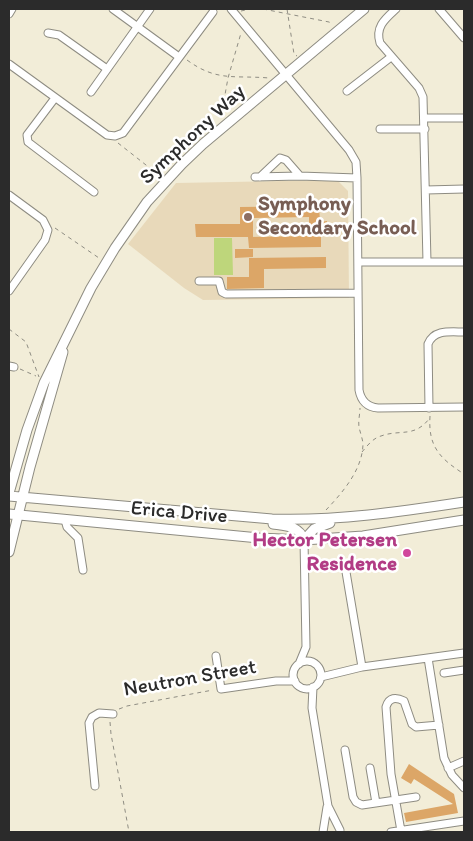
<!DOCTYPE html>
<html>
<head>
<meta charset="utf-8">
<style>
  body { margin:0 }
  #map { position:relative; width:473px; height:841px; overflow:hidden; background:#f2edd8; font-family:Itim,sans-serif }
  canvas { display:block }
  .frame { position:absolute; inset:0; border:10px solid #2b2b2b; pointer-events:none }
</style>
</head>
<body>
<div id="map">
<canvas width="473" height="841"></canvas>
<div class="frame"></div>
</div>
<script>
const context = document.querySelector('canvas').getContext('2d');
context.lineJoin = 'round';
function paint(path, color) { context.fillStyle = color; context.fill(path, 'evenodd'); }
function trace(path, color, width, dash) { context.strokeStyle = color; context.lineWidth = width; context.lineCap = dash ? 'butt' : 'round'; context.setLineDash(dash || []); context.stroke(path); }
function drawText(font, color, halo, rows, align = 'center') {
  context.font = font + ' Itim,sans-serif'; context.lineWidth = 5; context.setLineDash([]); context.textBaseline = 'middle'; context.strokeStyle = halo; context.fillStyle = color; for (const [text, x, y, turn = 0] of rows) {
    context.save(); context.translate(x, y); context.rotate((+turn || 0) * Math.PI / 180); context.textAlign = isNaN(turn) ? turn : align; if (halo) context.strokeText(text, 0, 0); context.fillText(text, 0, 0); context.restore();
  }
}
paint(new Path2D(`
  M337,180l11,11 1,107 -146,2 -19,-12 -56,-44 48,-61z`), '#e8d9ba');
paint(new Path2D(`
  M214,238h18l1,37h-19z`), '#bed67b');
paint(new Path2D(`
  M319,206l1,16 7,-1v9h-6v17l-72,1 -1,-11 61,-1v-19l-56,1v19h-57l-1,-13h45v-17z
  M235,249h18v8l-18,1z
  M326,257v11l-62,1v19l-37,1v-12h22v-19z
  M409,764l45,30 4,19 -52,9 -2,-9 49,-9 -39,-25 -3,5 -10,-6z`), '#dca667');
const minor = new Path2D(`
  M113,9l66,48
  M231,9l118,141 7,12 1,16 2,212c2,11 8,17 19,18l86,-1
  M396,9c-11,10 -21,18 -16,34l39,45 4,9 4,165
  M439,9l25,29
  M9,14l3,-5
  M48,33l11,2 48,34
  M9,64l98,71 8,1 8,-3 90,-121
  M347,91l44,-34
  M91,92l59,-83
  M55,98l-28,37 1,7 66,50
  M425,118h39
  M380,129h45
  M255,177l45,-1 57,2
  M260,177l20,-19 6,2 14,16
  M426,190l38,-1
  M9,195l34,25 5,10 -3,10 -36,51
  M358,262h106
  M199,281h20l3,11 4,2 132,-1
  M9,366l5,1
  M429,408l-1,-64c6,-15 23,-12 36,-12
  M65,520l2,7 11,11 5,32
  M346,572l16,95
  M216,656l5,33 55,-8h19
  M428,658l16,100 8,17 12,13
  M293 675a14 14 0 1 1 28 0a14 14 0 1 1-28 0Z
  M299,664l7,-17 -2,-107
  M444,673l20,-3
  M321,677l41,-10 102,-14
  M313,687l-1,21 16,98 12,24
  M345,750l8,47 3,5 6,3 54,-8
  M370,768l6,35
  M448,768l16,-7
  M95,786l-6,-63 3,-6 7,-4 14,1
  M401,831l-10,-57 -5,-67c3,-10 10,-10 18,-6l8,23 4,3 23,-2
  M323,832l4,-25
  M391,832l73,-11`);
const major = new Path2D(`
  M9,493l18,-63 17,-47 47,-95 24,-40 32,-46 35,-38 21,-20 161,-135
  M9,496l263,23c66,2 127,-7 192,-17
  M9,514l250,24 45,2 59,-4 101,-16
  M273,524c14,2 26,2 31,16
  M304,540l10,-11 16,-6
  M9,552l21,-85 33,-115`);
trace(minor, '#8e8c82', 9);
trace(major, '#8e8c82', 11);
trace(new Path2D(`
  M263,9l66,13 4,2
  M287,9l7,45 3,2
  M241,11l9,-2
  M187,60c30,22 47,15 82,18
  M221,117l7,-39 13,-45
  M118,143l42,33
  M55,228l44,30
  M9,329l17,13 13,35
  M20,369l16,7
  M430,416c-2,30 9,42 34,58
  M362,452c5,-6 11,-14 19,-16 19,-7 33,2 48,-17
  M326,510c17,-18 37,-41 37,-67 -1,-6 -3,-11 -4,-16 -1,-6 1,-13 1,-19
  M119,709l8,-3 86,-16
  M110,722l1,12 18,98`), '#8e8c82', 1, [4, 4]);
trace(minor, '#fff', 7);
trace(major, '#fff', 9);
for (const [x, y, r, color] of [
  [248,217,5,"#8d6e63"],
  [407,553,5,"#d1479c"]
]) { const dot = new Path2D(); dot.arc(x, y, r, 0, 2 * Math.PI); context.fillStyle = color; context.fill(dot); trace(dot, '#fff', 2); }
drawText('21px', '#2b2b2b', '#fff', [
  ["Symphony Way",193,135,-43],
  ["Erica Drive",179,513,5],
  ["Neutron Street",190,679,-10]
]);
drawText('bold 21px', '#785e54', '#fff', [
  ["Symphony",258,205],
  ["Secondary School",258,229]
], 'left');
drawText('bold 21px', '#b23c85', '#fff', [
  ["Hector Petersen",397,541],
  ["Residence",397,565]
], 'right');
</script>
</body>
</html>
